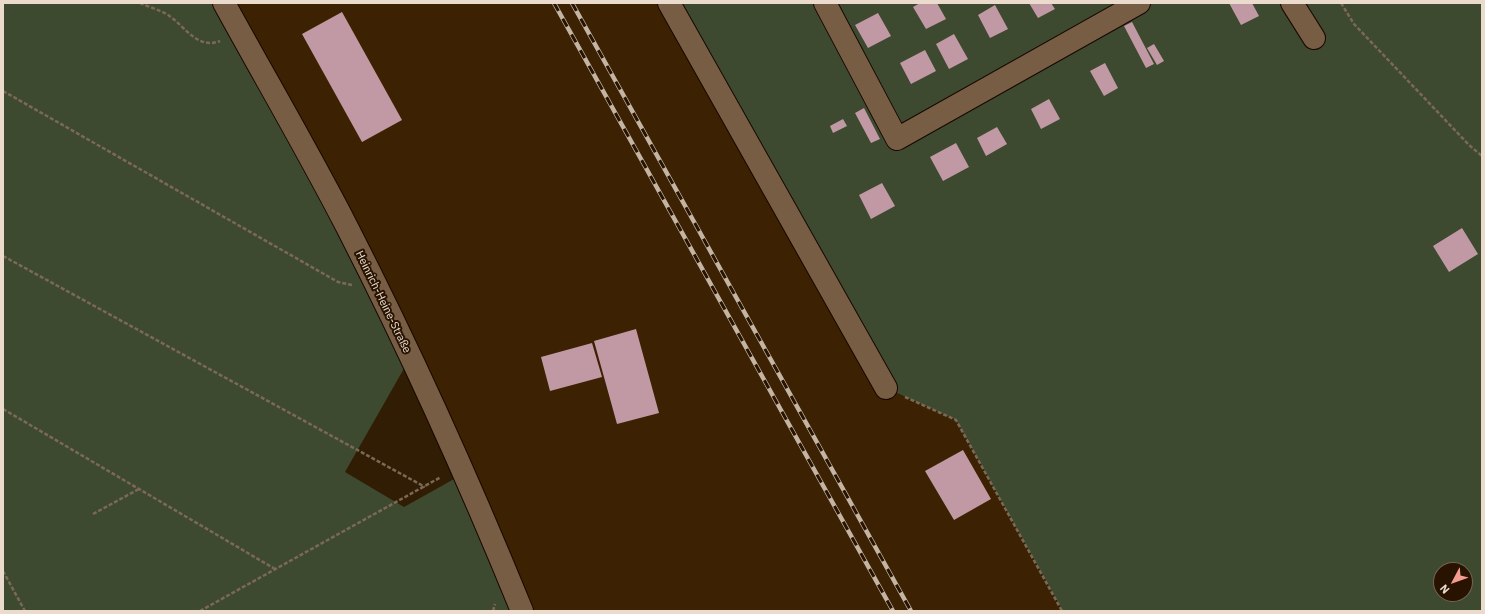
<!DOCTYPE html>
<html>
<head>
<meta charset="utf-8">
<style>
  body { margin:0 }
  #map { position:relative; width:1485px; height:614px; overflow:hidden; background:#311c04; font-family:"IBM Plex Sans",sans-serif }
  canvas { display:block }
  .frame { position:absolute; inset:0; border:4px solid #eadbcd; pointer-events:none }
  .north { position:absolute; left:1433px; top:562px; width:40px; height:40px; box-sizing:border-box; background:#271300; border:1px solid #756352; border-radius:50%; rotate:229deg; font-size:11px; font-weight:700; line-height:16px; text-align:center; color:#eadbcd }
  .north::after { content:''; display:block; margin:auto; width:14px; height:18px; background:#f59c91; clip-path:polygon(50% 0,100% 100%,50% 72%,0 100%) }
</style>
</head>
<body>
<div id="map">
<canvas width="1485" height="614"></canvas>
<div class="frame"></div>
<div class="north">N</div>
</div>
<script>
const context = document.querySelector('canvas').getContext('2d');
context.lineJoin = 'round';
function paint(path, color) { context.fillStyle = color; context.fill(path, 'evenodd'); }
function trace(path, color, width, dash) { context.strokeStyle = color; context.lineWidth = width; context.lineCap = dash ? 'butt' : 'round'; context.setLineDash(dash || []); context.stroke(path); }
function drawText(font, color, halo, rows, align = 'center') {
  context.font = font + ' "IBM Plex Sans",sans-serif'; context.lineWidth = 4; context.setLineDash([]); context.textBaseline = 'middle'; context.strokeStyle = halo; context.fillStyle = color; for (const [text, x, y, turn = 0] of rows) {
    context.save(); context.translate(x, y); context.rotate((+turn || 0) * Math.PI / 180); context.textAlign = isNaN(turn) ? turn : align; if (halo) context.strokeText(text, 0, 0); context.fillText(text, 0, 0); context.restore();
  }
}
paint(new Path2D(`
  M224,3h445l217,386 70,31 106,191h-540l-16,-40z`), '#3c2202');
paint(new Path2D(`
  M3,3h221l186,355 -65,114 59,35 59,-33 59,137h-519z
  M670,3h812v608h-419l-107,-191 -70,-32zM1441,570h24v24h-24z`), '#3d4a30');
paint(new Path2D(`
  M920,3h17l9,16 -20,10 -13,-22z
  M1029,3h22l4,6 -17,9z
  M1229,3h23l7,13 -18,9z
  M995,5l13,24 -18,9 -12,-23z
  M342,12l60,108 -40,22 -60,-108z
  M878,13l13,23 -23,12 -13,-23z
  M1132,22l22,42 -8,4 -22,-42z
  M954,34l14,25 -19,10 -13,-25z
  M1154,44l10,17 -7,4 -10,-17z
  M925,50l11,21 -25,13 -11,-21z
  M1105,63l13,25 -14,8 -14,-25z
  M1049,99l11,20 -19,10 -10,-20z
  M864,108l16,31 -9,4 -16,-30z
  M843,119l4,7 -14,7 -3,-7z
  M997,127l10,17 -21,12 -9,-18z
  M956,143l13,24 -26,14 -13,-24z
  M882,183l13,23 -24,13 -12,-24z
  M1462,228l16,26 -29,18 -16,-26z
  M636,329l23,84 -42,11 -23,-83z
  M592,343l10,34 -52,14 -9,-34z
  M963,450l28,49 -37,21 -29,-49z`), '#c199a4');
const minor = new Path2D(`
  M224,3c41,75 84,148 123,224 64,125 122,254 175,384
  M669,3l217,385
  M825,3l72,136 242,-136
  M1292,3l22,35`);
trace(minor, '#180600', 24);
trace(new Path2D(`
  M140,3c9,4 20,7 28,12 17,11 29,35 52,26
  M1341,3l13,21 115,121 13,11
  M3,91l335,191 14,3
  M3,256l422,231
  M905,397l51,23 106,191
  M3,409l272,160
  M93,514l46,-25
  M3,571l22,40
  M200,611l241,-134
  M493,611l2,-7`), '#7c6955', 2.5, [4, 2]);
trace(minor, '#765d44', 22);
const rail = new Path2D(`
  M554,3l339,608
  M572,3l339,608`);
trace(rail, '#c4b4a4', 4.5);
trace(rail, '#271300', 3, [9]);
drawText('11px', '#eadbcd', '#271300', [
  ["Heinrich-Heine-Straße",383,302,64]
]);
</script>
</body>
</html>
